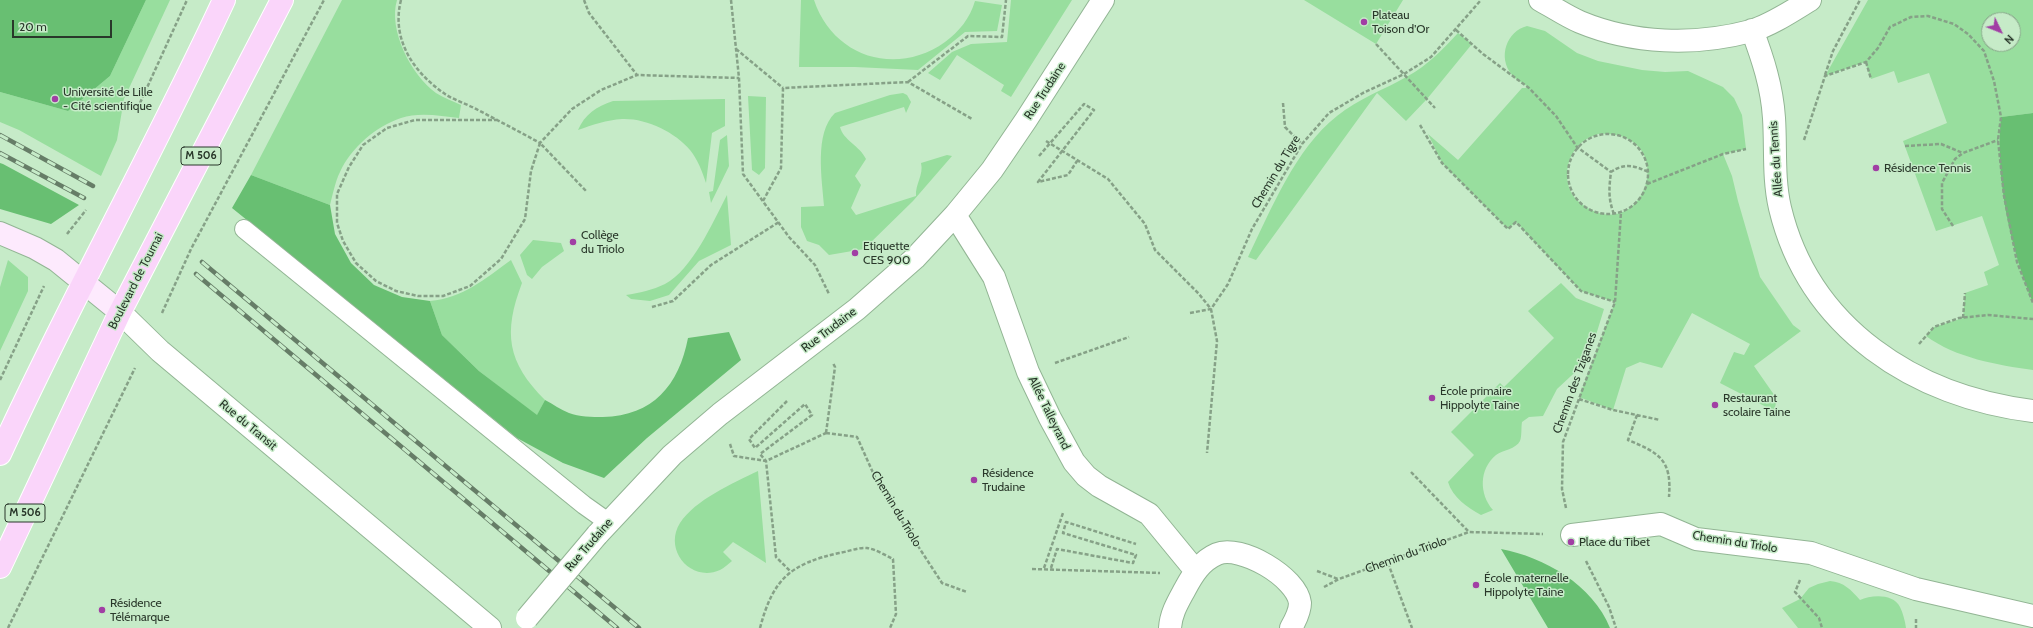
<!DOCTYPE html>
<html>
<head>
<meta charset="utf-8">
<style>
  body { margin:0 }
  #map { position:relative; width:2033px; height:628px; overflow:hidden; background:#c6ebc8; font-family:Cabin,sans-serif }
  canvas { display:block }
  .north { position:absolute; left:1981px; top:12px; width:40px; height:40px; box-sizing:border-box; background:#c6ebc8; border:1px solid #87a389; border-radius:50%; rotate:133deg; font-size:11px; font-weight:700; line-height:16px; text-align:center; color:#29372a }
  .north::after { content:''; display:block; margin:auto; width:14px; height:18px; background:#a13ea4; clip-path:polygon(50% 0,100% 100%,50% 72%,0 100%) }
  .scale { position:absolute; left:12px; top:20px; width:100px; height:18px; box-sizing:border-box; border:2px solid #29372a; border-top:0; padding-left:5px; font-size:12px; line-height:14px; white-space:nowrap; color:#29372a; -webkit-text-stroke:3px #c6ebc8; paint-order:stroke }
</style>
</head>
<body>
<div id="map">
<canvas width="2033" height="628"></canvas>
<div class="north">N</div>
<div class="scale">20 m</div>
</div>
<script>
const context = document.querySelector('canvas').getContext('2d');
context.lineJoin = 'round';
function paint(path, color) { context.fillStyle = color; context.fill(path, 'evenodd'); }
function trace(path, color, width, dash) { context.strokeStyle = color; context.lineWidth = width; context.lineCap = dash ? 'butt' : 'round'; context.setLineDash(dash || []); context.stroke(path); }
function drawText(font, color, halo, rows, align = 'center') {
  context.font = font + ' Cabin,sans-serif'; context.lineWidth = 3; context.setLineDash([]); context.textBaseline = 'middle'; context.strokeStyle = halo; context.fillStyle = color; for (const [text, x, y, turn = 0] of rows) {
    context.save(); context.translate(x, y); context.rotate((+turn || 0) * Math.PI / 180); context.textAlign = isNaN(turn) ? turn : align; if (halo) context.strokeText(text, 0, 0); context.fillText(text, 0, 0); context.restore();
  }
}
paint(new Path2D(`
  M146,0h24l-46,99 -7,41 -16,36 -82,-46 -19,-8v-30l68,19 42,-35z
  M342,0h55c-9,30 14,75 39,93 8,5 17,8 25,12l-2,13c-18,-2 -40,-6 -58,0 -25,8 -50,30 -61,54 -5,10 -7,22 -10,33l-79,-30z
  M801,0h13c19,57 82,77 131,42 14,-10 25,-24 30,-41l27,4 -5,26 -32,1 -47,38 -63,-3h-56z
  M1011,0h61l-61,97 -10,-6 3,-6 -47,-30 -17,25 -12,-7 24,-21 19,-8 36,-2z
  M1304,0h99l-27,44z
  M1868,0h165v113l-32,4 26,168 6,18v67c-36,-5 -77,-12 -107,-34l8,-9 29,-9 2,-25 23,-8 -4,-13 15,-7 -17,-49 -46,15 -33,-90 44,-18 -18,-50 -31,10 -4,-12 -23,8 -6,-17 -40,14zM1989,20h24v24h-24z
  M1527,26l18,5 32,22 21,8 44,9 23,2 23,-1 35,16 11,11 8,17 4,34 -23,5 9,22 6,25 22,76 33,48 8,6 -47,35 23,33 -3,12 -54,-28 14,-31 10,3 6,-11 -58,-31 -30,55 -22,-6 -14,6 -13,42 -34,-13 36,-95 -34,-11 -65,-69 -8,7 -66,-66 -14,-29 30,26 64,-72h7c-5,-5 -13,-8 -17,-13 -15,-18 -5,-44 15,-49zM1598,134c87,-5 46,120 -19,68 -16,-13 -15,-40 -2,-55 6,-7 13,-10 21,-13z
  M1458,33l14,11 -45,55 -21,22 -29,-28 -121,167 -8,-3c23,-47 47,-108 89,-141 22,-18 47,-26 71,-40 20,-11 35,-27 50,-43z
  M903,93l4,2 4,7 -5,11 -2,-6 -64,20c3,13 20,19 26,32l-11,17 6,9 -10,23 5,7 60,-19c-1,-12 8,-21 5,-33l26,-8 5,1 -39,45 -49,48 -35,6 -10,-10 -12,-4 -6,-14v-20l23,-1c-2,-27 -10,-73 11,-93l55,-18z
  M748,96l18,1 -1,71 -6,7 -7,-5z
  M725,99v27l-13,7 -6,50c-4,-12 -8,-23 -16,-33 -15,-18 -44,-32 -68,-31 -15,1 -30,6 -44,11 7,-16 18,-23 35,-29z
  M727,135l2,31 -18,37 -2,-11 4,-1 7,-51z
  M727,195l4,50 -32,16 -30,34 -19,6 -19,-2 -5,-4c13,-2 27,-5 39,-11 27,-14 48,-62 62,-89z
  M533,240l28,3 3,8 -22,16 -10,12 -5,-4 -7,-20z
  M8,260l20,17v14l-28,60v-64z
  M511,260l11,23c-19,50 -15,79 23,117l-8,16 -58,-45 -37,-36 -12,-34c33,-3 55,-22 81,-41z
  M1561,283l15,15 28,11 -12,39 -7,15 -28,26 -14,27 -14,1 -7,5c-1,6 0,14 -2,19 -4,8 -17,9 -24,14 -17,14 -17,39 -3,55l-12,5c-14,-8 -28,-17 -33,-33l26,-27 -23,-23 49,-49 4,4 50,-49 -26,-27z
  M758,471l8,92 -33,-21 -10,10 9,9c-4,3 -8,7 -12,9 -29,13 -57,-20 -40,-47 15,-23 53,-40 78,-52z
  M1830,581c14,1 21,9 30,19 11,-5 33,-7 40,7 3,6 5,14 6,21h-108l-16,-20 18,-9 9,-11 9,-4z`), '#98de9e');
paint(new Path2D(`
  M0,0h146l-36,76 -42,35 -68,-19z
  M2033,113v190c-23,-57 -38,-124 -32,-186z
  M0,163l3,1 76,41 -28,19 -51,-15z
  M251,175l79,30 5,29 16,29 23,22 28,12 28,4 12,34 37,36 58,44 8,-15c8,4 16,10 24,13 10,4 23,4 34,4 50,-1 76,-32 85,-79l41,-6 12,28 -94,78 -43,40 -41,-15 -46,-25 -285,-230z
  M1501,549c43,8 92,36 109,79h-62z`), '#68bf72');
const lane = new Path2D(`
  M244,229l340,276 24,17`);
const street = new Path2D(`
  M1540,0c13,7 26,16 40,22 53,22 115,24 171,9 20,-6 41,-20 59,-31
  M1752,30c11,29 20,57 22,88 2,30 -1,60 6,90 29,121 136,189 253,203
  M955,215l39,62 34,95 22,46 24,44 12,14 13,10 50,28 46,56
  M120,312l40,39 330,277
  M597,535l75,-80 48,-41 137,-105 58,-51 40,-43 37,-45 34,-50 77,-120
  M1572,535l89,-11 35,15 115,14 105,36 117,27
  M1170,628c1,-15 8,-26 15,-39 8,-15 16,-28 32,-35 23,-10 80,23 83,49 0,9 -5,18 -9,25`);
const secondary = new Path2D(`
  M0,233l35,15 21,12 64,52`);
const primary = new Path2D(`
  M0,454c70,-153 153,-301 224,-454
  M0,567l120,-255 162,-312`);
trace(lane, '#92b594', 20);
trace(street, '#92b594', 24);
trace(secondary, '#92b594', 24);
trace(primary, '#fff', 24);
trace(new Path2D(`
  M401,0c-10,39 12,72 44,94 9,6 22,10 33,16 21,11 42,22 62,33l32,-34 29,-19 36,-15
  M584,0l5,13 48,62 102,3
  M731,0l8,78 4,96 46,63 26,28 14,29
  M1456,30l27,24 46,34 27,28 21,31 34,25
  M1376,44l59,64
  M736,49l47,39
  M1866,62l5,17
  M1825,75l8,-24 27,-51
  M908,82l60,-46 34,1 4,-37
  M140,103l47,-103
  M1283,103l2,24 17,17
  M498,120h-83l-28,8 -24,17 -14,22 -12,27v29l6,18 13,22 20,18 20,10 22,5h25l27,-10 31,-27 24,-40 6,-48 9,-28 47,49
  M1420,125l22,38 66,66 8,-7 65,69 34,11
  M1568 174a40 40 0 1 1 80 0a40 40 0 1 1-80 0Z
  M1804,140l21,-64 41,-14 12,-14 12,-21 21,-10 17,-1 26,8 14,10 16,17 10,30 7,36 -3,23 6,56 13,66 16,41
  M1046,141l62,38 37,45 10,26 44,44 12,15 6,32 -10,112
  M1905,146l36,-2 22,9
  M1039,156l45,-52 10,6 -56,72 30,-7 9,-14
  M1647,184l76,-30 23,-5
  M763,201l18,-33 2,-80 125,-6 64,37
  M1614,214c-6,-15 -5,-26 -3,-42 13,-9 23,-7 37,0
  M1953,226l-11,-17v-26l13,-24 8,-6 35,-13
  M67,234l19,-24
  M652,307l21,-6 38,-36 68,-43
  M162,313l29,-64 133,-249
  M1190,313l21,-4 17,-25 24,-55 50,-85 27,-31 34,-20 41,-19 27,-17 50,-57
  M1963,318l2,-25
  M1919,344l15,-17 25,-9 29,-3 45,4
  M1055,363l74,-26
  M0,380l44,-94
  M1579,399l34,11 47,10
  M787,401l-38,38 6,9 50,-44 7,11 -52,39 6,7 10,96 15,15
  M1637,415l-9,25c31,13 44,19 41,57
  M826,433l31,4 22,49 63,97 25,9
  M826,433l9,-66 -2,-4
  M730,444l4,12 32,5 60,-28
  M1411,472l58,60
  M1566,508l-4,-19 1,-47 52,-140 6,-90
  M1586,561l23,46 7,21
  M1388,563l24,65
  M1044,568l19,-55
  M1051,568l6,-19 76,14 3,-8 -73,-22 3,-11 70,22
  M1032,569l128,4
  M1317,571l21,8
  M1800,580l-5,12 24,26 3,10
  M1324,587l15,-8 130,-47 74,2
  M1916,619v9
  M8,628l127,-260
  M760,628c13,-49 30,-64 79,-75 8,-1 20,-6 28,-5 8,1 18,7 26,11l3,55 -6,14`), '#86a187', 2.5, [4, 2]);
trace(lane, '#fff', 18);
trace(street, '#fff', 22);
trace(secondary, '#fdeafd', 22);
trace(primary, '#fad5fa', 22);
const rail = new Path2D(`
  M0,135l93,51
  M0,153l84,45
  M202,262l437,366
  M196,274l421,354`);
trace(rail, '#667d67', 4.5);
trace(rail, '#c6ebc8', 3, [9]);
const streetBridge = new Path2D(`
  M527,618l70,-83`);
trace(streetBridge, '#92b594', 24, []);
trace(streetBridge, '#fff', 22);
for (const [x, y, r, color] of [
  [1364,22,4,"#a13ea4"],
  [55,99,4,"#a13ea4"],
  [1876,168,4,"#a13ea4"],
  [573,242,4,"#a13ea4"],
  [855,253,4,"#a13ea4"],
  [1432,398,4,"#a13ea4"],
  [1715,405,4,"#a13ea4"],
  [974,480,4,"#a13ea4"],
  [1571,542,4,"#a13ea4"],
  [1476,585,4,"#a13ea4"],
  [102,610,4,"#a13ea4"]
]) { const dot = new Path2D(); dot.arc(x, y, r, 0, 2 * Math.PI); context.fillStyle = color; context.fill(dot); trace(dot, '#c6ebc8', 1.5); }
for (const [x, y, w] of [
  [201,156,40],
  [25,513,40]
]) { const box = new Path2D(); box.roundRect(x - w / 2, y - 9, w, 18, 3); context.fillStyle = '#c6ebc8'; context.fill(box); trace(box, '#29372a', 1); }
drawText('bold 11px', '#29372a', null, [
  ["M 506",201,156],
  ["M 506",25,513]
]);
drawText('12px', '#29372a', '#c6ebc8', [
  ["Plateau",1372,15],
  ["Toison d'Or",1372,29],
  ["Université de Lille",63,92],
  ["‐ Cité scientifique",63,106],
  ["Résidence Tennis",1884,168],
  ["Collège",581,235],
  ["du Triolo",581,249],
  ["Etiquette",863,246],
  ["CES 900",863,260],
  ["École primaire",1440,391],
  ["Hippolyte Taine",1440,405],
  ["Restaurant",1723,398],
  ["scolaire Taine",1723,412],
  ["Résidence",982,473],
  ["Trudaine",982,487],
  ["Place du Tibet",1579,542],
  ["École maternelle",1484,578],
  ["Hippolyte Taine",1484,592],
  ["Résidence",110,603],
  ["Télémarque",110,617]
], 'left');
drawText('12px', '#29372a', '#c6ebc8', [
  ["Rue Trudaine",1045,91,-57],
  ["Allée du Tennis",1776,159,-94],
  ["Chemin du Tigre",1276,172,-59],
  ["Boulevard de Tournai",136,281,-63],
  ["Rue Trudaine",829,330,-37],
  ["Chemin des Tziganes",1575,383,-70],
  ["Allée Talleyrand",1049,413,64],
  ["Rue du Transit",248,425,40],
  ["Chemin du Triolo",896,509,59],
  ["Chemin du Triolo",1735,542,9],
  ["Rue Trudaine",589,545,-49],
  ["Chemin du Triolo",1406,555,-20]
]);
</script>
</body>
</html>
